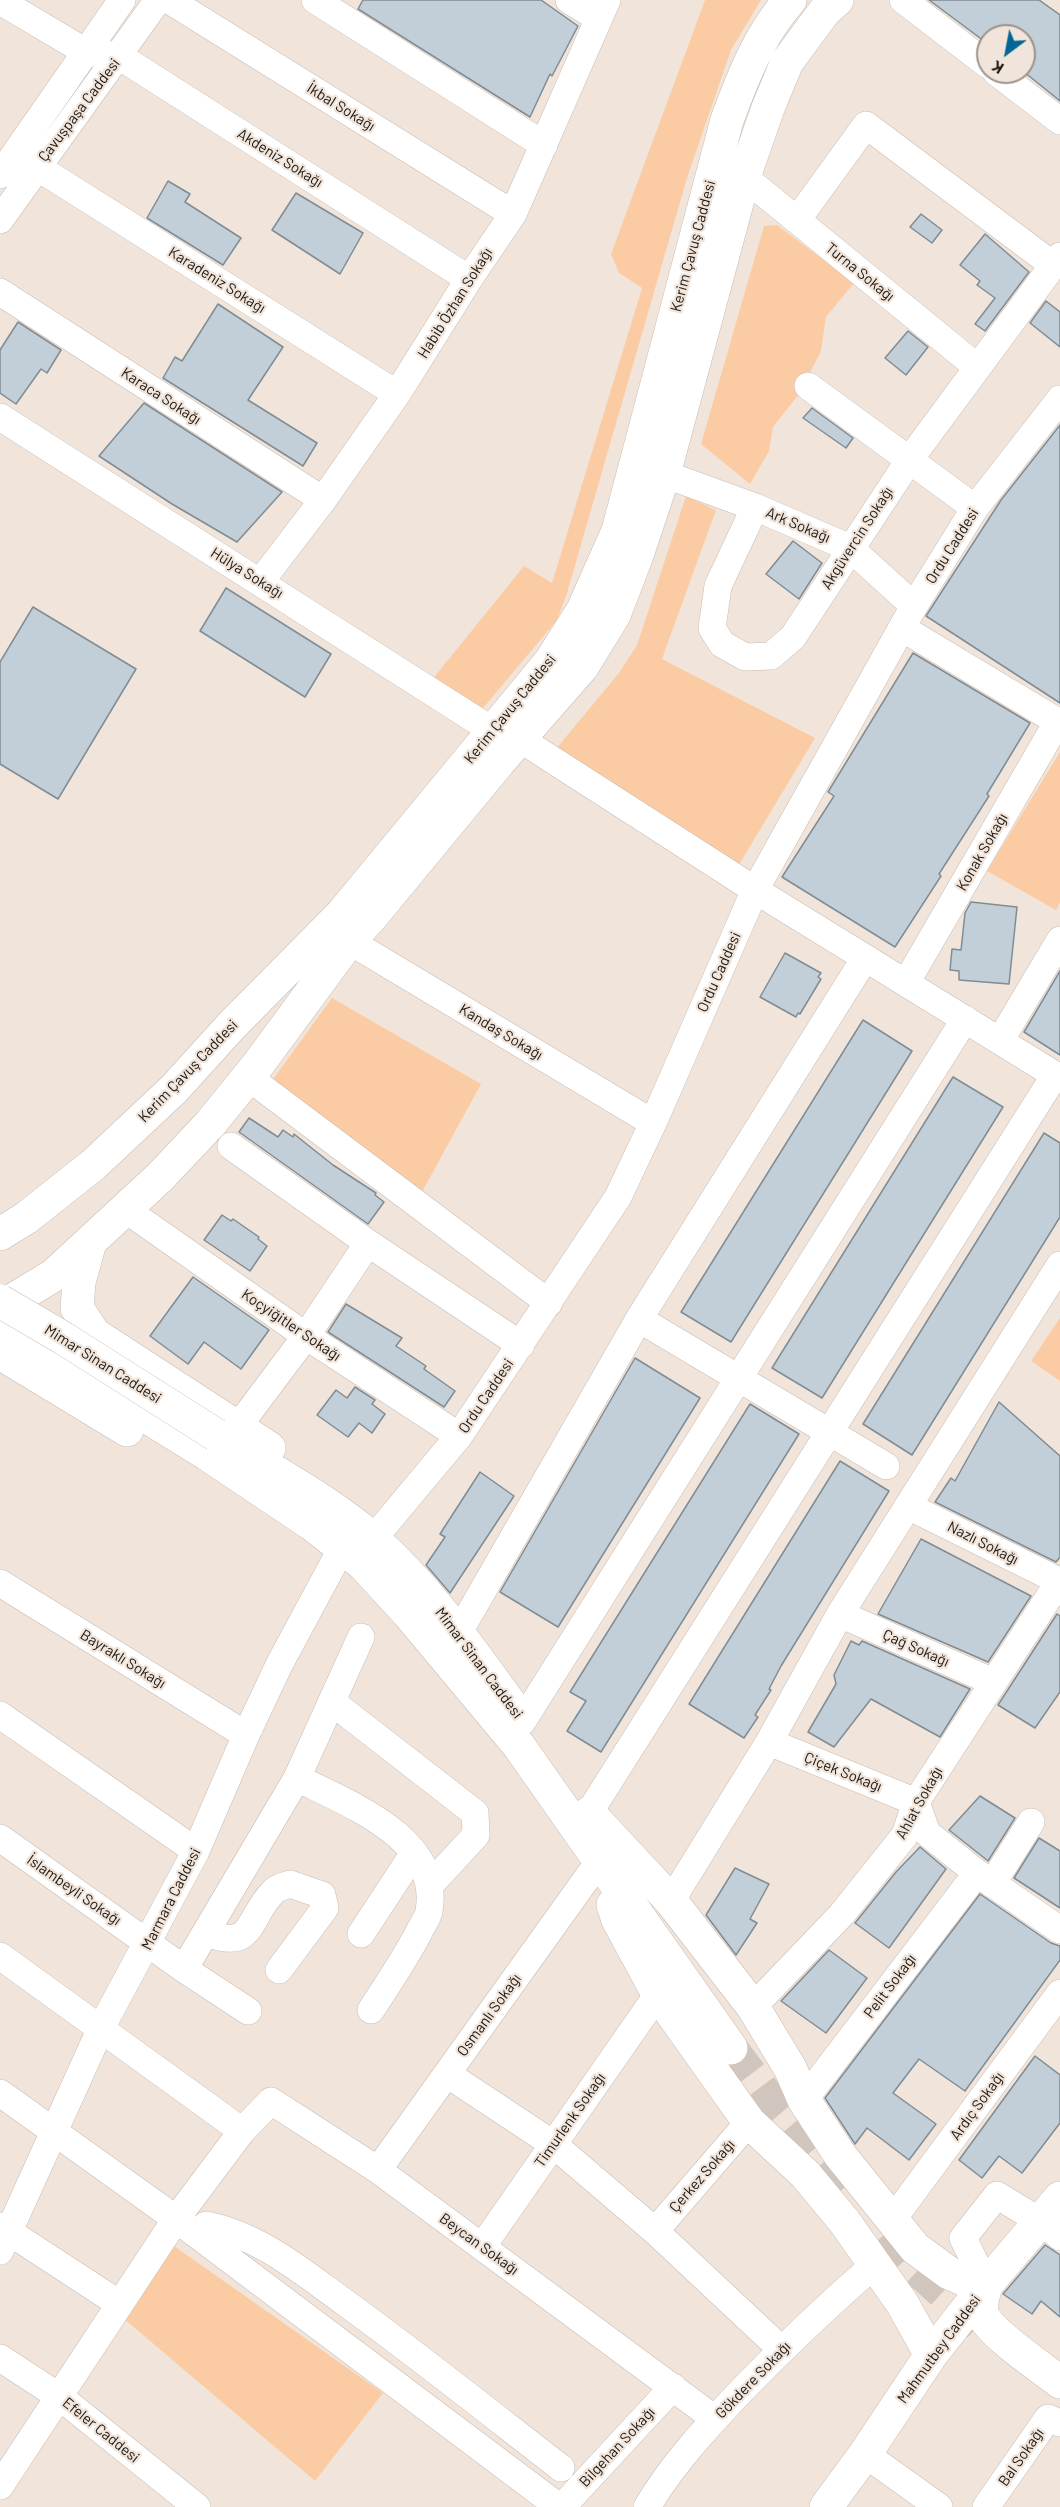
<!DOCTYPE html>
<html>
<head>
<meta charset="utf-8">
<style>
  body { margin:0 }
  #map { position:relative; width:1060px; height:2507px; overflow:hidden; background:#f1e5db; font-family:Barlow,sans-serif }
  canvas { display:block }
  .north { position:absolute; left:976px; top:24px; width:60px; height:60px; box-sizing:border-box; background:#f1e5db; border:2px solid #9c938b; border-radius:50%; rotate:212deg; font-size:16px; font-weight:700; line-height:24px; text-align:center; color:#1c1814 }
  .north::after { content:''; display:block; margin:auto; width:21px; height:27px; background:#046695; clip-path:polygon(50% 0,100% 100%,50% 72%,0 100%) }
</style>
</head>
<body>
<div id="map">
<canvas width="1060" height="2507"></canvas>
<div class="north">K</div>
</div>
<script>
const context = document.querySelector('canvas').getContext('2d');
context.lineJoin = 'round';
function paint(path, color) { context.fillStyle = color; context.fill(path, 'evenodd'); }
function trace(path, color, width, dash) { context.strokeStyle = color; context.lineWidth = width; context.lineCap = dash ? 'butt' : 'round'; context.setLineDash(dash || []); context.stroke(path); }
function drawText(font, color, halo, rows, align = 'center') {
  context.font = font + ' Barlow,sans-serif'; context.lineWidth = 4.5; context.setLineDash([]); context.textBaseline = 'middle'; context.strokeStyle = halo; context.fillStyle = color; for (const [text, x, y, turn = 0] of rows) {
    context.save(); context.translate(x, y); context.rotate((+turn || 0) * Math.PI / 180); context.textAlign = isNaN(turn) ? turn : align; if (halo) context.strokeText(text, 0, 0); context.fillText(text, 0, 0); context.restore();
  }
}
paint(new Path2D(`
  M705,0h56l-30,50 -44,128 -120,415 -10,27 -78,93 -48,-32 93,-115 28,17 90,-295 -23,-15 -8,-19z
  M777,225l77,58 -28,34 -5,34 -22,43 -26,33 -4,24 -19,33 -49,-40 63,-218z
  M686,496l30,14 -54,149 153,79 -78,130 -182,-118 64,-77 18,-28z
  M1060,752v150l-4,8 -69,-39z
  M332,998l149,86 -59,108 -151,-110z
  M1060,1318v63l-29,-20z
  M174,2246l209,147 -68,88 -192,-163z`), '#fbcca4');
const building = new Path2D(`
  M363,0h178l37,26 -26,50 -2,-2 -20,43 -172,-108z
  M929,0h110l21,15v86l-36,-29v-36h-36v8z
  M168,181l22,13 -5,8 56,36 -18,27 -76,-47z
  M296,193l67,40 -23,41 -68,-44z
  M921,214l21,16 -10,13 -22,-16z
  M985,234l44,38 -44,59 -10,-7 20,-26 -18,-13 3,-4 -20,-16z
  M1046,301l14,11v35l-30,-24z
  M218,304l65,43 -35,53 69,43 -14,23 -140,-88 12,-21 7,4z
  M18,322l43,28 -14,23 -6,-4 -25,35 -16,-11v-43z
  M908,331l20,16 -22,28 -21,-17z
  M144,403l138,89 -45,50 -65,-38 -73,-48z
  M812,408l41,30 -7,10 -43,-30z
  M1060,425v278l-134,-87 75,-116z
  M793,541l29,22 -23,36 -33,-25z
  M226,588l105,66 -26,43 -105,-66z
  M33,607l103,62 -78,130 -58,-35v-102z
  M913,653l117,70 -43,71 2,2 -50,78 2,2 -46,71 -113,-70 52,-81 -6,-4z
  M971,902l46,5 -8,77 -50,-4v-9l-9,-1 2,-21 9,1 4,-37z
  M785,953l36,20 -3,4 3,2 -21,35 -2,-1 -2,4 -36,-20z
  M1060,971v84l-36,-23z
  M863,1020l49,31 -181,291 -50,-30z
  M953,1077l50,30 -181,291 -50,-30z
  M249,1118l29,19 5,-7 10,7 1,-3 39,31 43,28 -1,2 9,7 -16,22 -129,-92z
  M1044,1133l16,10v74l-148,238 -49,-31z
  M222,1215l9,6 2,-2 26,18 -1,2 9,7 -17,25 -46,-31z
  M193,1277l76,53 -28,39 -37,-27 -16,22 -38,-28z
  M346,1304l56,34 -6,8 30,20 -2,3 31,22 -11,16 -116,-75z
  M635,1358l65,40 -142,229 -58,-35z
  M355,1387l20,13 -3,4 13,10 -13,19 -13,-10 -11,14 -31,-22 19,-25 11,8z
  M999,1402l61,54v101l-4,5 -121,-60 16,-24 4,3z
  M750,1404l49,30 -198,318 -34,-21 19,-30 -16,-9z
  M840,1461l49,30 -108,175 -12,23 2,1 -16,25 3,2 -14,21 -55,-34z
  M480,1472l34,24 -64,97 -24,-28 19,-28 -5,-3z
  M921,1539l110,57 -43,66 -110,-48z
  M1057,1614l3,2v76l-25,36 -37,-23z
  M851,1641l8,4 3,-4 108,48 -30,48 -69,-38 -37,48 -26,-15 28,-48 -2,-9z
  M980,1796l35,22 -27,43 -39,-31z
  M1039,1838l21,13v57l-46,-30z
  M920,1847l26,22 -57,79 -34,-25 41,-51z
  M735,1868l34,16 -19,35 7,4 -21,32 -30,-40z
  M980,1894l71,49 9,3v14l-95,131 -46,-32 -26,34 43,31 -27,36 -42,-32 -12,16 -30,-46z
  M829,1950l38,28 -41,55 -45,-32z
  M1035,2056l25,19v48l-38,50 -23,-17 -17,22 -23,-18z
  M1045,2245l15,10v62l-19,-16 -9,13 -29,-20z`);
paint(building, '#c2cfd8');
trace(building, '#808c94', 1.5);
trace(new Path2D(`
  M731,2048l31,41 92,108
  M885,2234l27,31 74,67`), '#d1c6bd', 33, [33, 16]);
const minor = new Path2D(`
  M169,0l344,214
  M315,0l229,145
  M569,0l29,18
  M903,0l85,65
  M0,1l86,51 33,4 350,223
  M996,72l64,49
  M37,167l360,227
  M0,175l122,-175
  M744,177l233,190
  M0,220l158,-220
  M797,220l69,-95 187,140
  M0,292l323,208
  M808,386l167,122
  M0,417l493,314
  M664,474l91,33 95,41 64,58
  M755,507l-37,79 -6,42 10,16 23,13 26,-1 22,-19 117,-178 150,-203
  M261,581l62,-81 74,-106 72,-115 44,-65 94,-214
  M902,628l158,95
  M520,739l235,151 305,188
  M349,941l304,182
  M906,983l152,-262
  M1000,1041l60,-101
  M248,1077l301,226
  M231,1146l137,97 153,102
  M125,1209l181,127 153,100
  M639,1319l247,147
  M237,1428l69,-92 62,-93
  M908,1506l151,75
  M373,1539l86,-103 159,-239 35,-74 102,-233 159,-284 61,-98 85,-109
  M0,1583l246,152
  M840,1614l153,68
  M459,1632l180,-313 226,-361
  M332,1702l143,111 1,22 -46,50
  M0,1715l196,136
  M522,1722l443,-703
  M769,1742l147,60 11,31 50,40 83,57
  M297,1778c51,26 145,60 132,133 -1,7 -7,14 -10,21 -14,27 -31,52 -48,78
  M589,1813l466,-738
  M0,1838l184,131 64,42
  M992,1884l39,-62
  M671,1901l98,-159 71,-128 220,-349
  M206,1933c49,18 40,-13 67,-41 3,-4 11,-6 17,-8l32,11 3,13 -46,62
  M361,1934l53,-81
  M0,1956l242,175
  M184,1969l113,-191 64,-141
  M753,2007l89,-93 63,-79 11,-33 144,-222
  M447,2074l106,70 102,87 127,119
  M0,2093l176,126 -176,267
  M804,2100l173,-227
  M378,2170l222,-310
  M893,2219l167,-226
  M0,2226l118,77
  M655,2231l94,-109
  M196,2234l10,-9c53,10 98,48 141,79 73,53 143,109 214,164
  M482,2247l176,-253
  M0,2251l101,-223 95,-177 50,-116 34,-72 63,-117
  M986,2285l-23,-47 34,-43 44,27 19,15
  M0,2358l60,39 137,110
  M865,2454l74,53
  M559,2507l-383,-288 66,-88 29,-30 107,69 337,249
  M562,2507l111,-120
  M647,2507c26,-44 61,-81 96,-118 42,-43 85,-84 131,-124
  M986,2507l62,-89 12,5`);
const major = new Path2D(`
  M0,1234l26,-16 67,-53 81,-76 58,-64 110,-111 208,-252 33,-52 35,-79 109,-411c16,-43 32,-85 63,-120
  M90,1242l-11,40 -2,26 17,26 175,114
  M0,1308l54,-33 106,-98 50,-53 47,-58 92,-125 23,-25 127,-154 83,-95 32,-52 23,-60 27,-81 80,-297 24,-69 19,-46 37,-50 13,-12
  M0,1326l207,128 106,71 50,39 45,49 111,133 212,302
  M0,1353l127,77
  M234,1447c47,29 98,56 140,93 54,48 95,107 137,165
  M589,1813l82,88 82,106 37,61 14,32 36,55 75,93 34,25 25,11 12,1
  M613,1905l5,15 40,74 91,128 56,52 39,47 58,82 29,52
  M986,2285c-2,9 -6,18 -4,28 6,19 60,55 78,69
  M826,2507l39,-53 66,-99 55,-70 74,-87`);
trace(minor, '#c8bcb3', 28);
trace(major, '#c8bcb3', 34);
trace(minor, '#fff', 27);
trace(major, '#fff', 33);
const majorBridge = new Path2D(`
  M0,1301l63,37 153,97`);
trace(majorBridge, '#c8bcb3', 34, []);
trace(majorBridge, '#fff', 33);
drawText('15px', '#1c1814', '#f1e5db', [
  ["İkbal Sokağı",341,107,32],
  ["Çavuşpaşa Caddesi",79,110,-53],
  ["Akdeniz Sokağı",280,158,32],
  ["Kerim Çavuş Caddesi",693,246,-75],
  ["Turna Sokağı",860,272,39],
  ["Karadeniz Sokağı",217,280,32],
  ["Habib Özhan Sokağı",455,303,-58],
  ["Karaca Sokağı",161,396,33],
  ["Ark Sokağı",798,525,23],
  ["Akgüvercin Sokağı",857,538,-57],
  ["Ordu Caddesi",952,546,-58],
  ["Hülya Sokağı",247,573,32],
  ["Kerim Çavuş Caddesi",510,709,-51],
  ["Konak Sokağı",982,852,-60],
  ["Ordu Caddesi",719,972,-66],
  ["Kandaş Sokağı",501,1032,31],
  ["Kerim Çavuş Caddesi",188,1071,-46],
  ["Koçyiğitler Sokağı",291,1325,34],
  ["Mimar Sinan Caddesi",103,1364,32],
  ["Ordu Caddesi",486,1396,-56],
  ["Nazlı Sokağı",983,1543,27],
  ["Çağ Sokağı",916,1648,24],
  ["Bayraklı Sokağı",123,1659,32],
  ["Mimar Sinan Caddesi",479,1663,53],
  ["Çiçek Sokağı",843,1772,22],
  ["Ahlat Sokağı",919,1803,-61],
  ["İslambeyli Sokağı",74,1890,35],
  ["Marmara Caddesi",171,1899,-63],
  ["Pelit Sokağı",890,1986,-53],
  ["Osmanlı Sokağı",489,2015,-54],
  ["Ardıç Sokağı",977,2106,-54],
  ["Timurlenk Sokağı",570,2120,-55],
  ["Çerkez Sokağı",702,2176,-49],
  ["Beycan Sokağı",479,2244,36],
  ["Mahmutbey Caddesi",939,2349,-54],
  ["Gökdere Sokağı",753,2380,-46],
  ["Efeler Caddesi",101,2430,39],
  ["Bilgehan Sokağı",617,2447,-47],
  ["Bal Sokağı",1021,2457,-55]
]);
</script>
</body>
</html>
